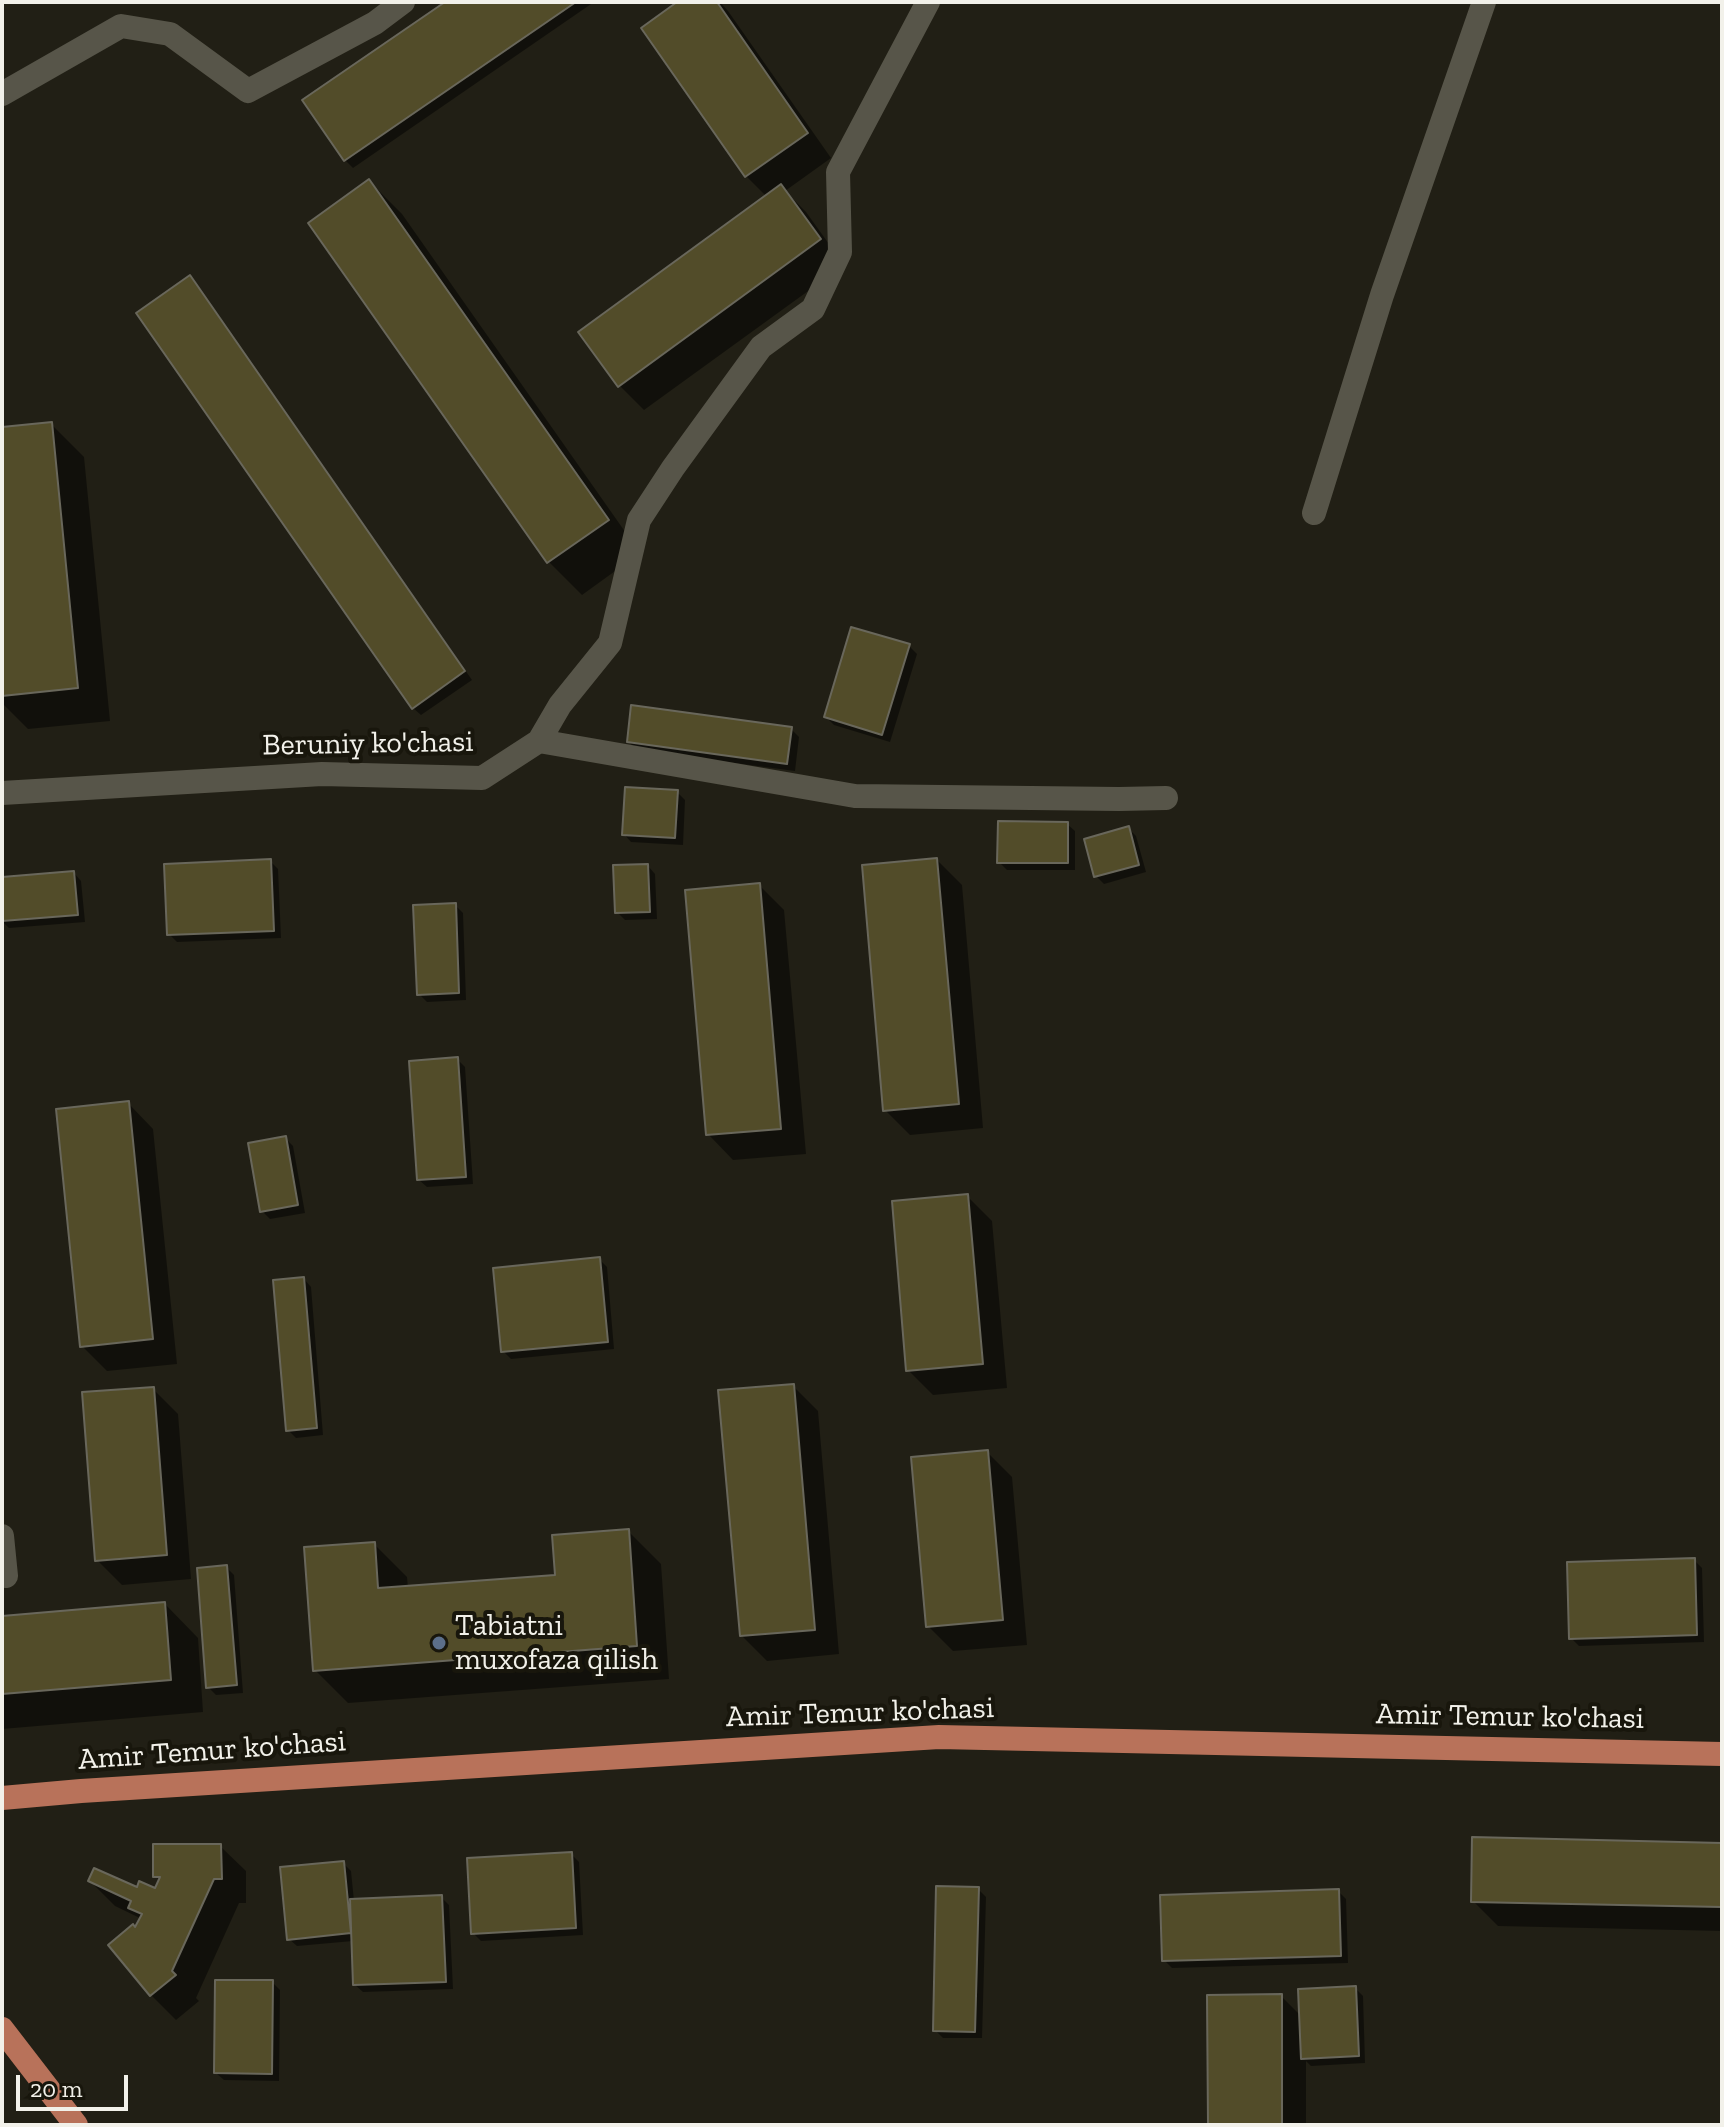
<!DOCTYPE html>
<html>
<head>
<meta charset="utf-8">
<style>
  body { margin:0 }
  #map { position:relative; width:1724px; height:2127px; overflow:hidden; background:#211f15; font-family:"Zilla Slab",serif }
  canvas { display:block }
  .frame { position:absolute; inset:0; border:4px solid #f2f1ea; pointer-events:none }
  .scale { position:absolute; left:16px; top:2075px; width:112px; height:36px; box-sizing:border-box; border:4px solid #f2f1ea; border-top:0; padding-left:10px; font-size:24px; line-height:28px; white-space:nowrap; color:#f2f1ea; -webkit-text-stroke:6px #18160c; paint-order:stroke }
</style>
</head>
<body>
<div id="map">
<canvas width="1724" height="2127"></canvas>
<div class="frame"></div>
<div class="scale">20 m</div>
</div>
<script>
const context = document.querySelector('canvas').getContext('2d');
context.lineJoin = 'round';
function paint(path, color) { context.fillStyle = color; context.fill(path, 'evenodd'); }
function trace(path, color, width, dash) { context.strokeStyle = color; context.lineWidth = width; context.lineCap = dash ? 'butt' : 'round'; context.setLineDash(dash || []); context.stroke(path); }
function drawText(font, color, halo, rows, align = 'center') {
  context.font = font + ' "Zilla Slab",serif'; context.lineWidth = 8; context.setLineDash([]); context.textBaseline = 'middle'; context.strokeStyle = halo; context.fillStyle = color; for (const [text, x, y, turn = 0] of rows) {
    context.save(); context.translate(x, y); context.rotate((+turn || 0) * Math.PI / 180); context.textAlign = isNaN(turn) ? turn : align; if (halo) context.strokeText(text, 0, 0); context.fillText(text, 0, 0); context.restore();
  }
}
paint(new Path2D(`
  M448,2h146l-241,166 -8,-8z
  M681,2h39l8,9 103,147 -46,33 21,21 38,53 -200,145 -25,-25 148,-188 -21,-21z
  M369,181l33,33 238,339 -58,42 -33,-33 -238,-339z
  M197,286l275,394 -51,35 -8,-7z
  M51,424l33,33 26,264 -82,8 -26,-26v-274z
  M909,646l8,8 -27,88 -56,-17 -8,-8z
  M791,729l8,8 -4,34 -158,-21 -8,-8z
  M677,792l8,8 -2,45 -52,-3 -7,-8z
  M1067,824l8,7v39h-68l-8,-8z
  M1128,828l8,8 10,36 -42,12 -8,-8z
  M937,860l25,25 21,243 -73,7 -25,-25z
  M270,861l8,8 3,69 -104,4 -8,-8z
  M648,866l7,8 2,45 -32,1 -8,-8z
  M74,873l7,8 4,41 -76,6 -7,-7v-42z
  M759,885l25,25 22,244 -73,6 -25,-26z
  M455,905l8,8 3,87 -39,2 -8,-8z
  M457,1059l8,8 8,117 -46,3 -8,-7z
  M128,1103l25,26 24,235 -70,7 -25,-25z
  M285,1138l8,8 12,67 -35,6 -8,-8z
  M967,1196l25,25 15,167 -74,7 -25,-25z
  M599,1259l8,8 7,82 -103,10 -8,-8z
  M304,1279l7,8 12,148 -27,3 -8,-8z
  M793,1386l25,25 21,243 -72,7 -25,-25z
  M153,1389l25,25 13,165 -69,6 -25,-25z
  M987,1452l25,25 15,168 -74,6 -25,-25z
  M628,1531l33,33 8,115 -321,24 -33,-33 59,-126 33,33 1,11 149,-11z
  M1694,1560l8,8 2,74 -125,4 -8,-8z
  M226,1567l8,8 9,118 -27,2 -8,-8z
  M165,1604l33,34 5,74 -201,17v-111z
  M1722,1845v86l-224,-5 -25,-25z
  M220,1846l26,25v32h-7l-43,95 3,3 -23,19 -25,-25 -15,-65 6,-11 -27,-13 -25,-25 48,8 18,1 5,-9 -6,-5z
  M571,1854l8,8 4,73 -102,6 -8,-8z
  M343,1863l8,8 3,30 88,-3 7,7 4,84 -90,3 -8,-7 -2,-44 -56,5 -8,-7z
  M978,1889l8,8 -4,141h-39l-8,-8z
  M1338,1891l8,8 2,64 -176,5 -8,-8z
  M272,1982l8,8 -1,91 -55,-1 -8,-7z
  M1355,1988l8,8 2,67 -54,3 -5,-5v64h-96l71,-129 20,20z`), '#0007');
const building = new Path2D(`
  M445,2h131l-232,159 -42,-61z
  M677,2h40l91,131 -63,44 -104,-149z
  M369,179l240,341 -62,43 -239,-340z
  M781,184l40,55 -203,148 -40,-55z
  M190,275l275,396 -53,38 -276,-396z
  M52,422l26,266 -76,8v-269z
  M851,627l59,17 -28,91 -58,-18z
  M631,705l161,22 -5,37 -160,-22z
  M625,787l53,3 -3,48 -53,-3z
  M998,821l70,1v41h-71z
  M1129,826l10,39 -45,12 -10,-38z
  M937,858l22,246 -76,7 -21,-246z
  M271,859l3,72 -107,4 -3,-71z
  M648,864l2,48 -35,1 -2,-48z
  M74,871l4,44 -76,6v-44z
  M760,883l21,246 -75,6 -21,-245z
  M456,903l3,90 -42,2 -4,-90z
  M458,1057l8,120 -49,3 -8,-119z
  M129,1101l24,238 -73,8 -24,-238z
  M286,1136l12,69 -38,7 -12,-69z
  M968,1194l15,170 -77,7 -14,-170z
  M600,1257l8,85 -107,10 -8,-84z
  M304,1277l13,151 -31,3 -13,-151z
  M794,1384l21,246 -75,6 -22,-246z
  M154,1387l13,168 -72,6 -13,-169z
  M988,1450l15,170 -77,7 -15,-170z
  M629,1529l8,117 -324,25 -9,-124 71,-5 3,46 177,-13 -3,-40z
  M1695,1558l2,77 -128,4 -2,-77z
  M227,1565l10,120 -31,3 -9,-120z
  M165,1602l6,78 -169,14v-78z
  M1472,1837l250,6v64l-251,-5z
  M153,1844h68l1,35h-8l-42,92 4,4 -26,21 -42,-51 25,-21 2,3 7,-13 -14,-6 3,-7 -43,-20 6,-13 43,19 2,-6 16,7 5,-11h-7z
  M572,1852l4,76 -105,6 -4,-76z
  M344,1861l7,72 -64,7 -7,-73z
  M936,1886l43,1 -4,145 -42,-1z
  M1339,1889l2,67 -179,5 -2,-66z
  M442,1895l4,87 -93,3 -3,-86z
  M215,1980h58l-1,94 -58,-1z
  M1356,1986l3,70 -58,3 -3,-70z
  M1282,1994v131h-74l-1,-130z`);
paint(building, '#524c29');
trace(building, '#69675b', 2);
trace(new Path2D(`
  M2,94l119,-68 49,8 78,57 127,-68 28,-21
  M1314,513l68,-218 102,-293
  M539,741l316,55 264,3 47,-1
  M2,793l320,-19 160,4 57,-37 21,-36 50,-62 29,-123 34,-52 88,-121 52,-38 27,-57 -2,-80 90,-170
  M2,1536l4,40`), '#575549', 24);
trace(new Path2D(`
  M2,1798l79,-7 858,-54 783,17
  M2,2029l74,96`), '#b8725a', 24);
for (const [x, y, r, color] of [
  [439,1643,8,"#5c6f8a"]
]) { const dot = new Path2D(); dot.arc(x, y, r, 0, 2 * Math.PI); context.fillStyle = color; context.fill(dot); trace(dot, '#18160c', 3); }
drawText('30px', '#f2f1ea', '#18160c', [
  ["Beruniy ko'chasi",368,744,-1],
  ["Amir Temur ko'chasi",860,1713,-2],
  ["Amir Temur ko'chasi",1510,1717,1],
  ["Amir Temur ko'chasi",212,1751,-4]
]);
drawText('30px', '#f2f1ea', '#18160c', [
  ["Tabiatni",455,1626],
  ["muxofaza qilish",455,1660]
], 'left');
</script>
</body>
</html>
